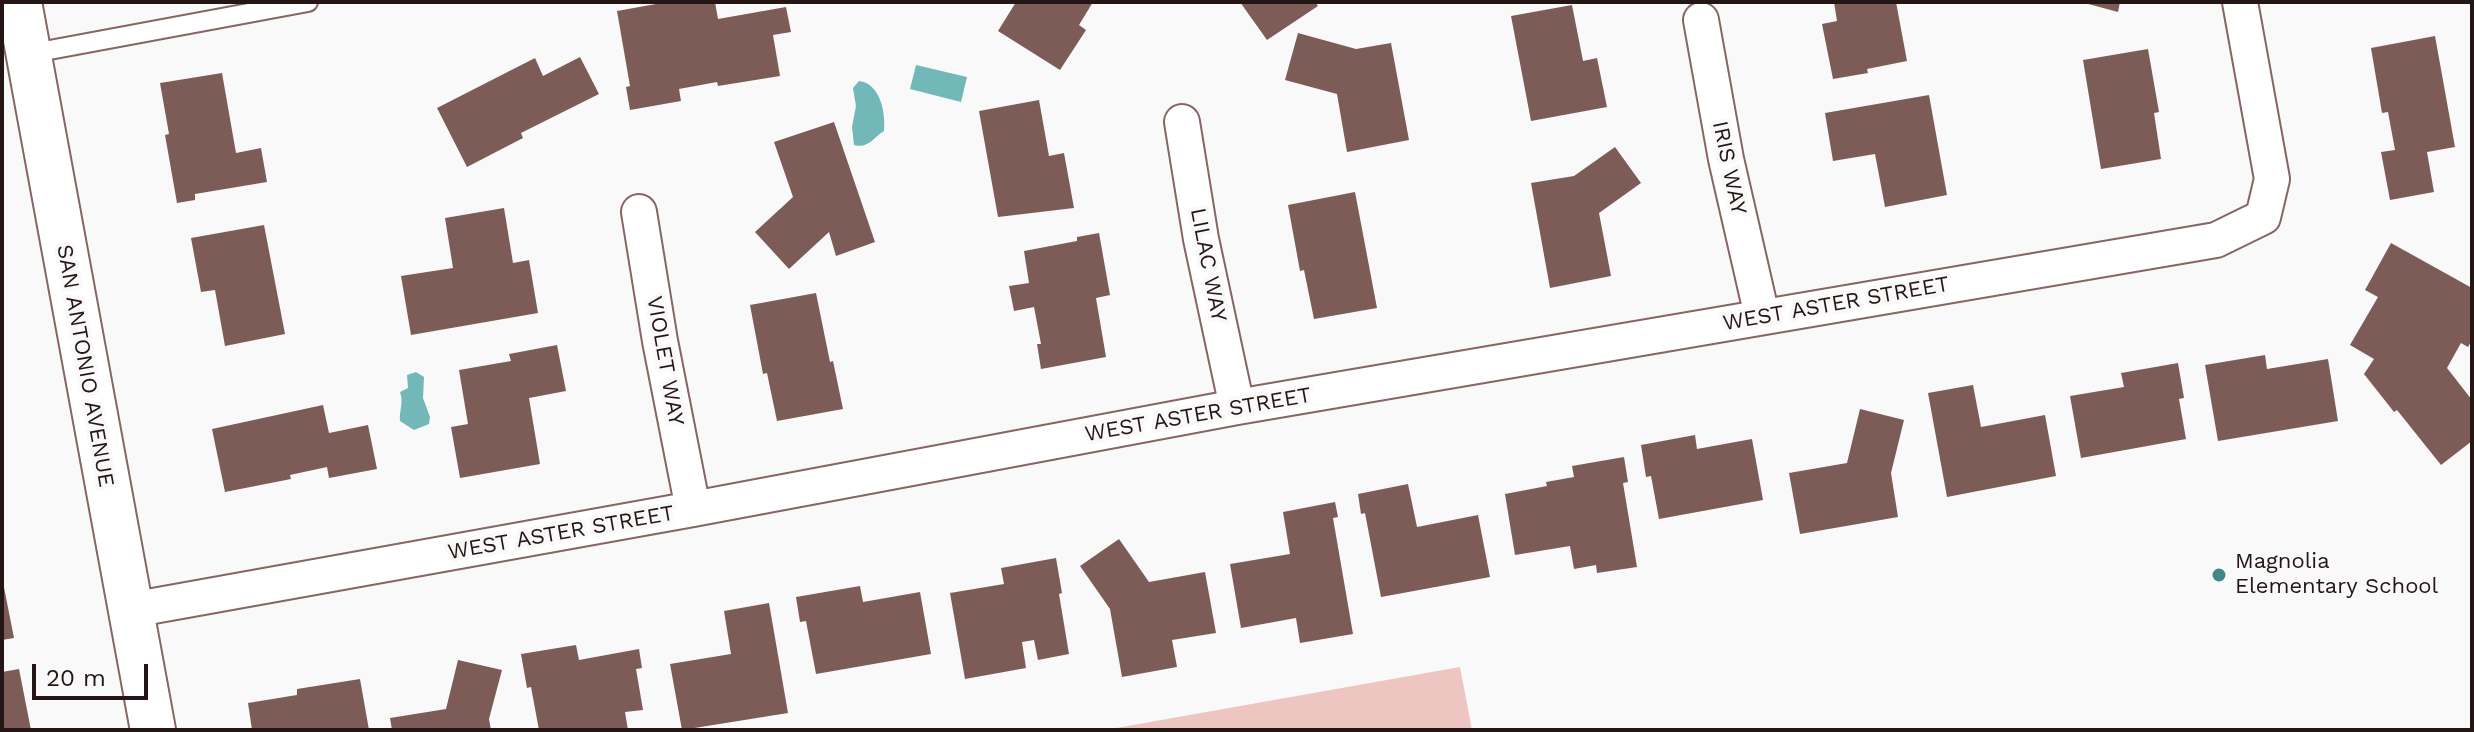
<!DOCTYPE html>
<html>
<head>
<meta charset="utf-8">
<style>
  body { margin:0 }
  #map { position:relative; width:2474px; height:732px; overflow:hidden; background:#f9f9f9; font-family:"Work Sans",sans-serif }
  canvas { display:block }
  .frame { position:absolute; inset:0; border:4px solid #231614; pointer-events:none }
  .scale { position:absolute; left:32px; top:664px; width:116px; height:36px; box-sizing:border-box; border:4px solid #231614; border-top:0; padding-left:10px; font-size:24px; line-height:28px; white-space:nowrap; color:#231614; -webkit-text-stroke:6px #f9f9f9; paint-order:stroke }
</style>
</head>
<body>
<div id="map">
<canvas width="2474" height="732"></canvas>
<div class="frame"></div>
<div class="scale">20 m</div>
</div>
<script>
const context = document.querySelector('canvas').getContext('2d');
context.lineJoin = 'round';
function paint(path, color) { context.fillStyle = color; context.fill(path, 'evenodd'); }
function trace(path, color, width, dash) { context.strokeStyle = color; context.lineWidth = width; context.lineCap = dash ? 'butt' : 'round'; context.setLineDash(dash || []); context.stroke(path); }
function drawText(font, color, halo, rows, align = 'center') {
  context.font = font + ' "Work Sans",sans-serif'; context.lineWidth = 8; context.setLineDash([]); context.textBaseline = 'middle'; context.strokeStyle = halo; context.fillStyle = color; for (const [text, x, y, turn = 0] of rows) {
    context.save(); context.translate(x, y); context.rotate((+turn || 0) * Math.PI / 180); context.textAlign = isNaN(turn) ? turn : align; if (halo) context.strokeText(text, 0, 0); context.fillText(text, 0, 0); context.restore();
  }
}
paint(new Path2D(`
  M1460,667l12,63h-367z`), '#eec6c1');
paint(new Path2D(`
  M916,65l51,12 -6,25 -51,-13z
  M859,81c21,2 27,32 25,50 -11,7 -16,18 -30,14l-2,-18 4,-21 -3,-18z
  M416,372l8,5 -1,21 7,19 -1,7 -15,6 -14,-9c-1,-11 4,-19 0,-29l8,-4 -1,-13z`), '#72b8b8');
paint(new Path2D(`
  M667,2h48l3,17 68,-12 5,25 -18,3 7,41 -62,10 -1,-4 -38,7 2,12 -51,9 -4,-23 4,-1 -13,-75z
  M1016,2h77l-14,23 7,5 -26,40 -62,-39z
  M1240,2h75l3,4 -51,34z
  M1834,2h62l11,59 -40,8 1,4 -35,6 -11,-55 15,-3z
  M2081,2h39l-2,10z
  M1572,5l11,56 14,-3 10,49 -76,14 -20,-105z
  M1298,33l58,16 35,-6 18,97 -62,12 -10,-58 -52,-14z
  M2435,36l20,111 -28,5 7,40 -44,8 -9,-48 14,-2 -7,-38 -6,1 -11,-65z
  M2148,49l11,63 -5,1 7,46 -60,10 -18,-109z
  M580,57l19,37 -78,39 2,5 -56,29 -30,-59 98,-50 8,18z
  M222,73l14,80 25,-5 6,34 -72,12v6l-18,3 -12,-68 4,-1 -9,-51z
  M1929,95l18,100 -62,12 -10,-53 -42,7 -8,-48z
  M1039,100l10,56 15,-3 10,55 -76,9 -19,-106z
  M834,122l41,120 -39,14 -7,-24 -40,37 -34,-37 38,-35 -19,-55z
  M1615,147l26,36 -42,30 12,63 -61,12 -19,-105 43,-7z
  M1355,192l22,116 -63,11 -10,-49 -4,1 -12,-66z
  M504,208l9,55 16,-3 9,53 -127,22 -10,-59 52,-8 -8,-50z
  M264,225l21,109 -60,12 -10,-56 -14,2 -10,-54z
  M1099,233l11,62 -14,3 10,59 -65,12 -4,-25h4l-7,-37 -20,4 -5,-25 20,-3 -5,-32 53,-10v-4z
  M2391,243l81,45v52l-4,7 -7,-4 -14,25 25,32v41l-31,24 -44,-55 -3,2 -30,-38 10,-15 -24,-14 28,-48 -13,-7z
  M816,293l14,69 3,-1 10,48 -66,12 -10,-48 -4,1 -13,-69z
  M557,345l9,46 -37,7 11,66 -80,14 -9,-51 17,-3 -9,-54 52,-9 -2,-7z
  M2265,355l2,14 61,-10 10,62 -120,20 -13,-76z
  M2178,363l6,35 -5,1 7,40 -105,19 -11,-62 54,-9 -3,-14z
  M1973,385l8,42 64,-12 11,61 -109,21 -19,-104z
  M323,405l6,28 39,-8 9,44 -48,9 -2,-11 -37,8 1,4 -66,13 -13,-63z
  M1860,409l44,11 -13,53 7,44 -98,17 -11,-61 58,-10z
  M1695,435l2,14 55,-10 11,61 -104,19 -8,-43 -5,1 -5,-32z
  M1624,457l4,25 -5,1 14,84 -40,6 -1,-8 -22,4 -4,-23 -55,9 -10,-61 42,-8 -1,-4 28,-5 -2,-11z
  M1408,484l9,43 61,-12 12,62 -109,20 -16,-84 -4,1 -3,-20z
  M1335,502l3,15 -5,1 20,116 -53,9 -4,-25 -55,10 -11,-64 60,-10 -7,-42z
  M1119,539l30,43 56,-10 11,61 -44,7 5,27 -55,10 -12,-68 -30,-43z
  M1056,558l6,35 -3,1 10,60 -31,6 -4,-20 -12,2 4,26 -61,11 -15,-86 54,-9 -3,-16z
  M2,577l12,61 -12,2z
  M860,586l3,16 57,-10 11,62 -115,20 -10,-53 -6,1 -4,-25z
  M769,603l19,110 -106,17 -12,-66 61,-10 -7,-43z
  M576,645l3,15 60,-11 3,19 -6,1 7,41 -18,2 3,18h-89l-8,-43 -4,1 -6,-34z
  M458,660l44,10 -13,49 2,11h-99l-2,-12 56,-9z
  M19,669l12,61h-29v-58z
  M360,679l9,51h-117l-4,-27 49,-8v-6z`), '#7d5c58');
const service = new Path2D(`
  M28,54l280,-52`);
const minor = new Path2D(`
  M1701,20l25,139 36,157
  M1182,122l19,117 36,168
  M639,212l21,129 33,168
  M131,610l562,-101 544,-102 979,-167 47,-23 9,-38 -32,-177`);
const secondary = new Path2D(`
  M19,2l134,728`);
trace(service, '#876562', 22);
trace(minor, '#876562', 38);
trace(secondary, '#876562', 48);
trace(service, '#fff', 18);
trace(minor, '#fff', 34);
trace(secondary, '#fff', 44);
for (const [x, y, r, color] of [
  [2219,575,8,"#3f8788"]
]) { const dot = new Path2D(); dot.arc(x, y, r, 0, 2 * Math.PI); context.fillStyle = color; context.fill(dot); trace(dot, '#f9f9f9', 3); }
drawText('22px', '#231614', '#f9f9f9', [
  ["IRIS WAY",1729,168,78],
  ["LILAC WAY",1208,265,79],
  ["WEST ASTER STREET",1836,304,-10],
  ["VIOLET WAY",665,361,80],
  ["SAN ANTONIO AVENUE",85,366,80],
  ["WEST ASTER STREET",1198,415,-10],
  ["WEST ASTER STREET",561,533,-10]
]);
drawText('22px', '#231614', '#f9f9f9', [
  ["Magnolia",2235,562],
  ["Elementary School",2235,587]
], 'left');
</script>
</body>
</html>
